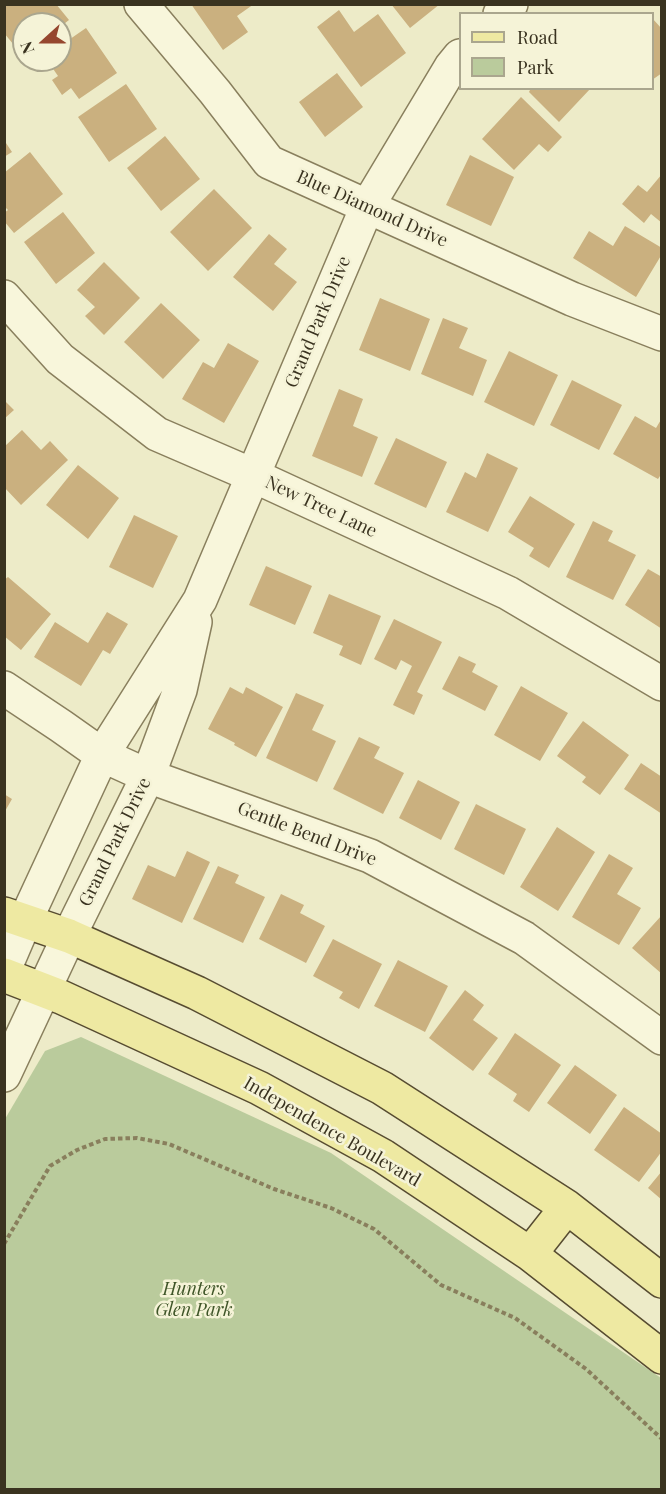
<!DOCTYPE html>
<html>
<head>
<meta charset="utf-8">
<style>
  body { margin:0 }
  #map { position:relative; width:666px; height:1494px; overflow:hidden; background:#edebc8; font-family:"Playfair Display",serif }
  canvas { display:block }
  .frame { position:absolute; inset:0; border:6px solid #3a3320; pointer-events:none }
  .legend { position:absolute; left:459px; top:12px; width:195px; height:78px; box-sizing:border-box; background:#f5f3d7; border:2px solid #aaa68e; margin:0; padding:8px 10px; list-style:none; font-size:18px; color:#3a3320 }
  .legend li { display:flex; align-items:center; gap:12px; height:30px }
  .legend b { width:30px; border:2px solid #aaa68e }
  .north { position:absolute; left:12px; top:12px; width:60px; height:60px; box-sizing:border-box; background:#f5f3d7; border:2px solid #aaa68e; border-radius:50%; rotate:249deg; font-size:16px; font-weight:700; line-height:24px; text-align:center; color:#3a3320 }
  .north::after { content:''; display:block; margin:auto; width:21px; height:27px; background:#96472f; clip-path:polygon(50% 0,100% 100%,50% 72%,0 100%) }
</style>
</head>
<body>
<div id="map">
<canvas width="666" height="1494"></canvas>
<div class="frame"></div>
<ul class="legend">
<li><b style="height:8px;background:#eee9a2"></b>Road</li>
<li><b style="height:16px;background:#bacb9c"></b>Park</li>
</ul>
<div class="north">N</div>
</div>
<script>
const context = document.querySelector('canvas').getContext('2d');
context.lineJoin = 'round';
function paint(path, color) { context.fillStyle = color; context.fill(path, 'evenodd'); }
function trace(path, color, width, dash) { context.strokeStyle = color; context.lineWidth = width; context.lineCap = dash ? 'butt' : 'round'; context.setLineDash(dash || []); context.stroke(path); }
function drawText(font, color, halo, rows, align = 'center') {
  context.font = font + ' "Playfair Display",serif'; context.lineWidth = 5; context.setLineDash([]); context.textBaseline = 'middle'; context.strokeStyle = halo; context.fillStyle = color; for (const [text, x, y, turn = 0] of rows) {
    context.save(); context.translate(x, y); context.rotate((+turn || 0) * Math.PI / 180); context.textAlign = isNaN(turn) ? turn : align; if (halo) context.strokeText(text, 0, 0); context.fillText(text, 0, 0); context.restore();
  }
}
paint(new Path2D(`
  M81,1037l250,116 330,225v111h-656v-370l40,-68z`), '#bacb9c');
paint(new Path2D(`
  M4,4h52l13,16 -9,7v-3h-36v31l-1,1 -19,-23z
  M191,4h63l-17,12 11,16 -25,18z
  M391,4h49l-30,24z
  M339,10l15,22 24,-18 28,39 -45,34 -44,-60z
  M652,18l10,11v44l-10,7z
  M86,28l31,45 -38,26 -8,-11 -9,7 -10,-15 6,-4 -11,-16h13v-14z
  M337,73l26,34 -38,30 -26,-35z
  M126,84l31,45 -48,33 -31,-45z
  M531,88h60l-32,34 -30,-30z
  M521,97l41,40 -14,15 -9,-8 -25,26 -32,-31z
  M165,136l35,43 -39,32 -34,-43z
  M4,140l8,12 -8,5z
  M30,152l33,42 -49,39 -10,-12v-8l4,-3 -4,-4v-33z
  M470,155l44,22 -23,49 -45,-21z
  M662,174v49l-11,-9 -7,9 -22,-19 16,-19 9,7z
  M214,189l38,39 -44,43 -38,-39z
  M63,212l32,41 -39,31 -32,-42z
  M625,226l37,22v6l-26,43 -63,-39 16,-27 24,15z
  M269,234l18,15 -13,15 23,18 -24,29 -40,-34z
  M104,262l36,36 -36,37 -19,-19 10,-9 -18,-17z
  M380,298l50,21 -20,52 -51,-21z
  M161,303l39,37 -37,39 -39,-37z
  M443,318l25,10 -9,20 28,12 -14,36 -52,-22z
  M228,343l31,18 -35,62 -42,-24 21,-37 11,6z
  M509,351l49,24 -24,51 -50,-24z
  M572,380l50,25 -23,45 -49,-25z
  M339,389l24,10 -10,27 25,11 -16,40 -50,-21z
  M4,400l10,10 -10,9z
  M635,416l21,12 6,-10v55l-4,6 -45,-25z
  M22,430l19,20 9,-9 18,19 -47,45 -17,-18v-40z
  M396,438l51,24 -21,46 -52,-24z
  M487,453l31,15 -30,64 -42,-20 19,-40 11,6z
  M78,465l41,33 -31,41 -42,-34z
  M530,496l45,28 -26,44 -20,-12 5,-8 -26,-16z
  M134,515l44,21 -25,52 -44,-21z
  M593,521l20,10 -5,10 28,14 -23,45 -47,-23z
  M266,566l46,20 -17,39 -46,-20z
  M648,569l14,8v52l-37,-24z
  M8,577l43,37 -30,36 -17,-14v-56z
  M329,594l52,22 -20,49 -22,-10 4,-9 -30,-13z
  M107,612l21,12 -18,30 -7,-4 -22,36 -47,-29 21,-35 33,21z
  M394,619l48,23 -25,50 6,3 -9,20 -21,-10 19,-39 -11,-6 -5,10 -22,-11z
  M459,656l17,8 -4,8 26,14 -13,25 -43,-22z
  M521,686l47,27 -28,48 -46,-26z
  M230,687l13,7 3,-7 37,20 -27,50 -22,-12 1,-2 -27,-14z
  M296,693l28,12 -12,25 24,11 -19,41 -51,-24z
  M583,721l46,34 -29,40 -18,-13 4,-5 -29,-21z
  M359,737l21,10 -6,11 30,15 -21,41 -50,-25z
  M641,763l21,14v37l-38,-25z
  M418,780l42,22 -19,38 -42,-22z
  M4,794l8,5 -8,14z
  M476,804l50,25 -22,46 -50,-26z
  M557,827l38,25 -37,59 -38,-24z
  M187,851l23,11 -28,61 -50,-24 16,-34 27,12z
  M609,854l24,14 -16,26 24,14 -22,37 -47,-28z
  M218,866l21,9 -4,8 30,14 -22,46 -50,-24z
  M281,894l23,11 -4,8 25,13 -19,37 -47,-24z
  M662,915v59l-30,-26z
  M333,939l49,25 -23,45 -20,-11 4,-6 -30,-16z
  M398,960l50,26 -23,46 -51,-26z
  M465,990l19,15 -11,15 25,18 -25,33 -44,-33z
  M515,1033l46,32 -32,47 -16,-11 4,-7 -29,-20z
  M575,1065l42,30 -27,39 -43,-31z
  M624,1107l38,27v17l-23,31 -45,-32z
  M662,1171v29l-14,-12z`), '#cab07f');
const minor = new Path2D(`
  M141,4l74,88 54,70 303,137 90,35
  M500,14l11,-10
  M4,297l56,62 97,75 95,41 256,118 154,91
  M4,688l57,38 41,29 46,21 222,80 154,82 138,100
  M4,970l21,-49 77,-166 98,-155 167,-393 84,-140 9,-11
  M4,1075l65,-139 79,-160 32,-86 15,-68`);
const major = new Path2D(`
  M4,914l65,22 128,57 185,95 185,119 95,74
  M4,975l57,22 198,91 124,68 147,98 132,103
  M530,1254l37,-47`);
trace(minor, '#897f5d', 36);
trace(major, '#574c31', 36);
trace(new Path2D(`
  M4,1244l46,-78 27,-16 28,-11 32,-1 32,6 105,45 57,19 43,21 67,56 74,33 71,51 76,70`), '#897f5d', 4, [4.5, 3]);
trace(minor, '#f8f6db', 33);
trace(major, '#eee9a2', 33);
drawText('18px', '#3a3320', '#f5f3d7', [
  ["Blue Diamond Drive",372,209,24],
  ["Grand Park Drive",318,322,-67],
  ["New Tree Lane",321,507,25],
  ["Gentle Bend Drive",307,834,21],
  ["Grand Park Drive",115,842,-64],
  ["Independence Boulevard",332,1132,30]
]);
drawText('italic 18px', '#3f5528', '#f5f3d7', [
  ["Hunters",194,1289],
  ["Glen Park",194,1310]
]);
</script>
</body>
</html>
